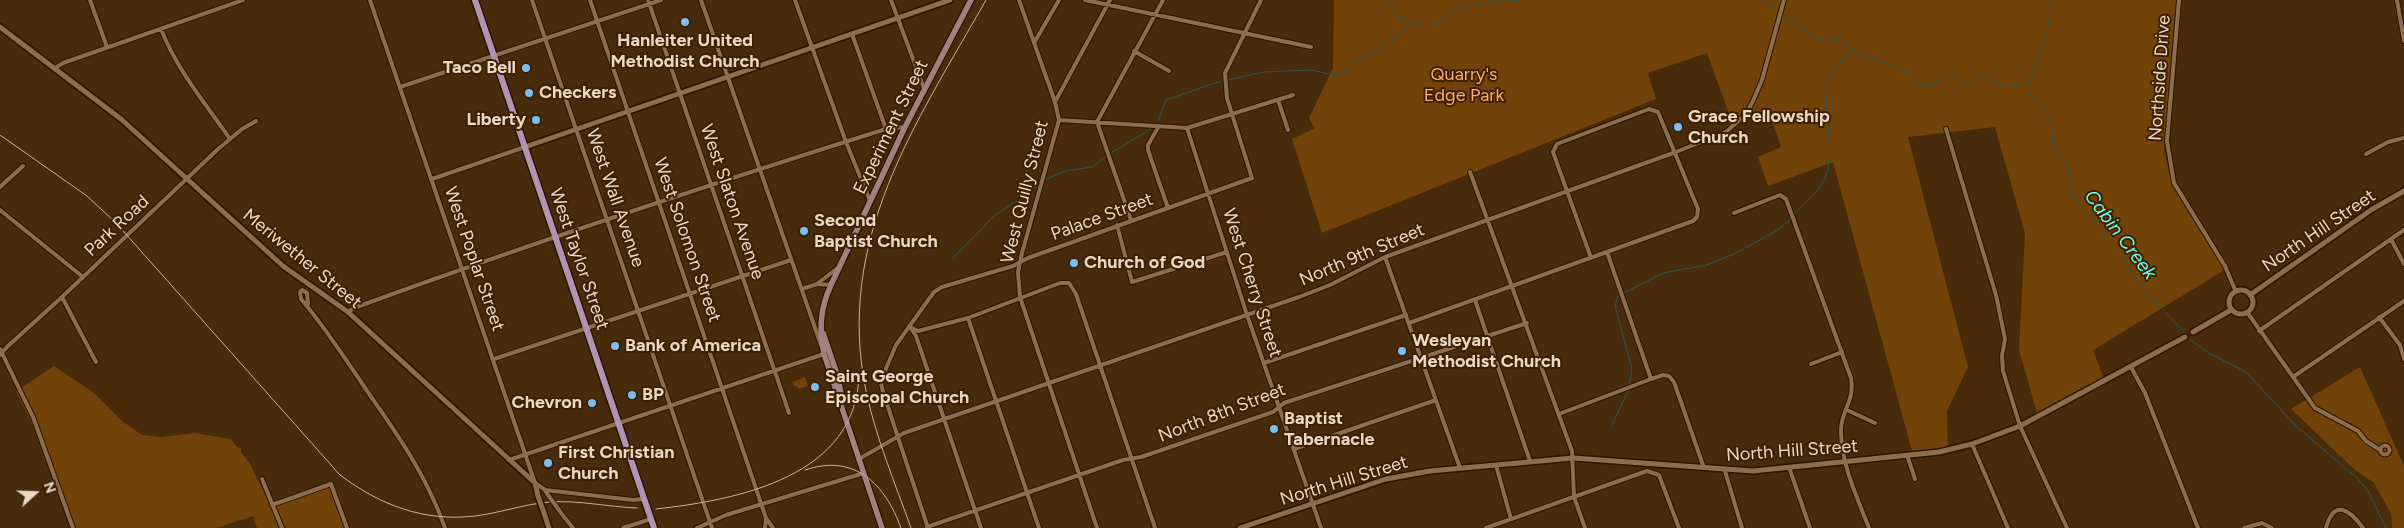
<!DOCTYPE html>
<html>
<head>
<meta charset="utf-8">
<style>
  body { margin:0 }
  #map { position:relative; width:2404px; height:528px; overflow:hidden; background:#482b0a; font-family:Figtree,sans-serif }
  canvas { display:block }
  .north { position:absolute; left:10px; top:468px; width:50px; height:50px; -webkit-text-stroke:4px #3d2100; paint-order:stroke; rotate:70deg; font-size:14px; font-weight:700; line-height:20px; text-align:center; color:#ead7c6 }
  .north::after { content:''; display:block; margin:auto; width:18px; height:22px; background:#ead7c6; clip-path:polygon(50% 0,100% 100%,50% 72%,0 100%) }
</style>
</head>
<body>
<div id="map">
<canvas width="2404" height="528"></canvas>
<div class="north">N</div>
</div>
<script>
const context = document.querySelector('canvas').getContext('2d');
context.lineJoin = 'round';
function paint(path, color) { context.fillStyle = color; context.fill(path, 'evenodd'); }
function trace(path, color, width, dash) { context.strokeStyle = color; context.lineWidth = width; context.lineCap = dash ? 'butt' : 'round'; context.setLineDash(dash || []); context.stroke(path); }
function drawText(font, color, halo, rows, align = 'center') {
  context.font = font + ' Figtree,sans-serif'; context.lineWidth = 4; context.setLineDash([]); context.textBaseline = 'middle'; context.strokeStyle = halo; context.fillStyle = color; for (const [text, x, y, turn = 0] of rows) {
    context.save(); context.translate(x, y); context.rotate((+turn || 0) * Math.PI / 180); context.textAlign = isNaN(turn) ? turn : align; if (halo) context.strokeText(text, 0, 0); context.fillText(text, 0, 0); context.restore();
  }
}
paint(new Path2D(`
  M1334,0h846l-16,151 7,28 57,89 -135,82 13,34 -67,36 -20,-70 6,-117 -30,-106 -87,10 60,230 -21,44 1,43 -34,4 -81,-296 -65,24 -10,-29 23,-10 -8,-24 -23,-10 -16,14 -27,-74 -59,20 8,26 -334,134 -30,-94 23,-11 -6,-10 24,-50z
  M54,366l39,26 29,29 20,14 19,2 34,-4 36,6 6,8 4,1v4l9,12 21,42 60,-22 16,44h-90l-4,-12 -37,12h-146l-25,-79 -29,-58z
  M2360,367l44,99v62h-12l-1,-14 -17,-31 -20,-14 -63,-60z
  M805,377l3,9 -10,3 -1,-3h-3l-2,-4z`), '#724308');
trace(new Path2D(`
  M1389,0l10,18c11,3 22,10 34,7 8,-2 11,-10 18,-13 23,-10 46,-9 69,-12
  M1764,0l14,11
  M2050,0c1,30 -11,60 -23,87l4,9 8,6 15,24 -2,16 5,9 9,10 7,34 24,26 9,16 18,18 10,23 57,62 16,12 39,20 50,54 61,52 11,13 18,37
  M1783,16l34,22 25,3 17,13 37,12 16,8 8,11 6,2 12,-5 2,-7 9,-2 24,11 8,-6 5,-1 18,9 24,-3
  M1228,80l35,-8 49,-2 22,5 10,-2 8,-9 48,-28 12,-15
  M1158,121l8,-21 55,-19
  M1111,153l40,-24
  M1046,179l20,-8 26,-4 13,-10
  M1794,215c10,-12 26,-24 32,-39 12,-33 -12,-84 11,-109 4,-6 11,-11 16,-17
  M953,258l43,-44 23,-14 19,-17
  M1629,386l3,-17 -17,-63 3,-10 45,-23 44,-8 27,-11 42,-23 16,-13
  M1612,425l17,-36`), '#295852', 1);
const minor = new Path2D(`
  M90,0l17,47
  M370,0l165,483 9,6 4,6
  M532,0l180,528
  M590,0l176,518 7,10
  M648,0l141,413
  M701,0l120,345
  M795,0l51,142 24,59
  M891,0l34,91
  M1019,0l36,102 4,18 -37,133 -4,19 2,25 77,231
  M1085,0l226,47
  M2179,0l-12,141 7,42 51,83 11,26
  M2397,0l7,41
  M161,29c16,41 44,74 69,110
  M852,34l34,95
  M1034,43l25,-43
  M1134,51l35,20
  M55,68l8,-5 180,-63
  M400,87l261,-87
  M1278,100l10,30
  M1055,102l55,-102
  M1059,120l128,8 106,-33
  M1159,126l-11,19v5l20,58
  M1187,128l60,187 74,213
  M1946,129l50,166 9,44 -3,17 1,15 17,55 47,102
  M2366,154l22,-12 16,-4
  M1470,172l102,279 2,46 11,31
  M432,179l93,-32
  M0,187l23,-21
  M0,210l83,67
  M1734,213l46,-18 6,4 65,179c4,24 -10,32 -10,52 0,34 16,67 28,98
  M1131,220l-34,-98 66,-122
  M1117,225l15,57 95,-30
  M2391,239l13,25
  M1607,252l44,127
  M1385,257l75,211
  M817,284l14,1
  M802,289l15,-5 22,-17
  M62,297l34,65
  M1475,300l55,161
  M308,304l-1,-11 -5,-3 -2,2 1,7c20,23 36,48 54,74 36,54 68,93 90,155
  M348,312l6,-4c175,-64 354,-123 532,-179l19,-2
  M2247,312l68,96 43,23 8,10 14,9
  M2379,317l21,28 4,14
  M968,318l71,210
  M1409,323l284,-102 4,-4 1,-8 -40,-97 -9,-3 -92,35 -4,8 38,106
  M910,327l8,4 50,-13 92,-35h9l7,11 79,234
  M910,327l6,9 65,192
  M2259,331l145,-101
  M0,349l33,68 40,111
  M0,355l8,-9 54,-49 155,-147 25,-21 14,-8
  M494,359l297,-99
  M1264,363l142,-48
  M1811,364l31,-12
  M2131,367l14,26 53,135
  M2293,377l111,-76
  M1847,410l28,13
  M1559,414l92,-35 12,-4 6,1 5,6 30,86
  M1972,444l36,84
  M2380.5 450a4.5 4.5 0 1 1 9 0a4.5 4.5 0 1 1-9 0Z
  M1294,449l142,-49
  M1907,455l8,24
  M859,459l45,-26 395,-136 31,-12 55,-28 291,-105 50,-20 20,-18 7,-13 9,-21 22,-80
  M509,460l315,-106
  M1496,465l15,54
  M1789,467l21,61
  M1725,471l17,57
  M262,479l20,49
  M545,490l88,10 11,-1
  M272,505l59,-21 16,44
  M561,513l12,15
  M927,527l196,-67 18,-3 132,-45 11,-9 243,-80
  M623,528l28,-9
  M697,528l29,-13 138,-42
  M765,528l1,-10
  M928,528l-45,-136 -2,-9 3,-10 12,-28 38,-53 8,-5 71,-21 15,-8 224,-80 -25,-80 -2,-25 36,-73
  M1486,528l161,-57 12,4 20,53
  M2244,528l18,-5 10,5
  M2326,528c8,-30 24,-18 37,0`);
const tertiary = new Path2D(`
  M0,27l121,92 162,147 65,46 187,171 3,13
  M525,147l425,-147
  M2229 302a12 12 0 1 1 24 0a12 12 0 1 1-24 0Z
  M2250,295l121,-85 33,-19
  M2193,332l38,-22
  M544,513l5,15
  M1240,528l146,-49 44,-8 143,-13 180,13 186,-19 33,-8 48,-18 165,-89`);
const secondary = new Path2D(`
  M823,333l15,44 3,17
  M882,528l-58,-174c-5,-25 -4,-45 7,-69l74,-158 66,-127`);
const primary = new Path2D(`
  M475,0l179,528`);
trace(minor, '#291400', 6);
trace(tertiary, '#291400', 8);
trace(secondary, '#291400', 8);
trace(primary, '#291400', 9);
trace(minor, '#8e6d4d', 4);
trace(tertiary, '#8e6d4d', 5);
trace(secondary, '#a1807f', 5.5);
trace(primary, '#b393b1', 6);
trace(new Path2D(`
  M0,135l87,61 29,27 224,252c40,30 84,47 135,41 25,-3 49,-12 75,-14 29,-2 58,5 87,6
  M805,470c50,-17 80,14 96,58
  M656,509c81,-9 203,-32 203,-137
  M911,528c-16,-45 -35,-90 -45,-137 -31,-151 49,-266 120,-391`), '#c8b39f', 1);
const minorBridge = new Path2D(`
  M548,495l13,18`);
const tertiaryBridge = new Path2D(`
  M538,496l6,17`);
trace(minorBridge, '#291400', 6, []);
trace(tertiaryBridge, '#291400', 8, []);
trace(minorBridge, '#8e6d4d', 4);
trace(tertiaryBridge, '#8e6d4d', 5);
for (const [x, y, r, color] of [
  [685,22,5,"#79bff8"],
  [526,68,5,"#79bff8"],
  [529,93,5,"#79bff8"],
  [536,120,5,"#79bff8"],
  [1678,127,5,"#79bff8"],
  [804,231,5,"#79bff8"],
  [1074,263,5,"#79bff8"],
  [615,346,5,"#79bff8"],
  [1402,351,5,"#79bff8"],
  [815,387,5,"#79bff8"],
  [632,395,5,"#79bff8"],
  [592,403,5,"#79bff8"],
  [1274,429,5,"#79bff8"],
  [548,463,5,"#79bff8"]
]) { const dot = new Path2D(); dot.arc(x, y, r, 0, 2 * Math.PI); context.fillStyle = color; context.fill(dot); trace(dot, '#3d2100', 2); }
drawText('bold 18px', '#ead7c6', '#3d2100', [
  ["Hanleiter United",685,41,"center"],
  ["Methodist Church",685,62,"center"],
  ["Taco Bell",516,68,"right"],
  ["Checkers",539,93],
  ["Grace Fellowship",1688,117],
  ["Church",1688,138],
  ["Liberty",526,120,"right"],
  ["Second",814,221],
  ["Baptist Church",814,242],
  ["Church of God",1084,263],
  ["Wesleyan",1412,341],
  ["Methodist Church",1412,362],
  ["Bank of America",625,346],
  ["Saint George",825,377],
  ["Episcopal Church",825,398],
  ["BP",642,395],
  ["Chevron",582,403,"right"],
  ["Baptist",1284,419],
  ["Tabernacle",1284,440],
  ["First Christian",558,453],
  ["Church",558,474]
], 'left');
drawText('18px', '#faae61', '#3d2100', [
  ["Quarry's",1464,75],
  ["Edge Park",1464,96]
]);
drawText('18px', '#ead7c6', '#3d2100', [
  ["Northside Drive",2160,78,-86],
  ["Experiment Street",891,127,-64],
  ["West Quilly Street",1025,192,-76],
  ["West Wall Avenue",615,198,71],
  ["West Slaton Avenue",732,202,71],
  ["Palace Street",1102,217,-20],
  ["Park Road",117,226,-43],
  ["North Hill Street",2319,231,-34],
  ["West Solomon Street",687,240,71],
  ["North 9th Street",1362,255,-23],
  ["Meriwether Street",302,259,39],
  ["West Poplar Street",474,259,71],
  ["West Taylor Street",579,259,71],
  ["West Cherry Street",1252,283,72],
  ["North 8th Street",1222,413,-21],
  ["North Hill Street",1792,451,-4],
  ["North Hill Street",1344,481,-17]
]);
drawText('italic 19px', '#6afeed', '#3d2100', [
  ["Cabin Creek",2120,235,53]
]);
</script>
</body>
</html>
